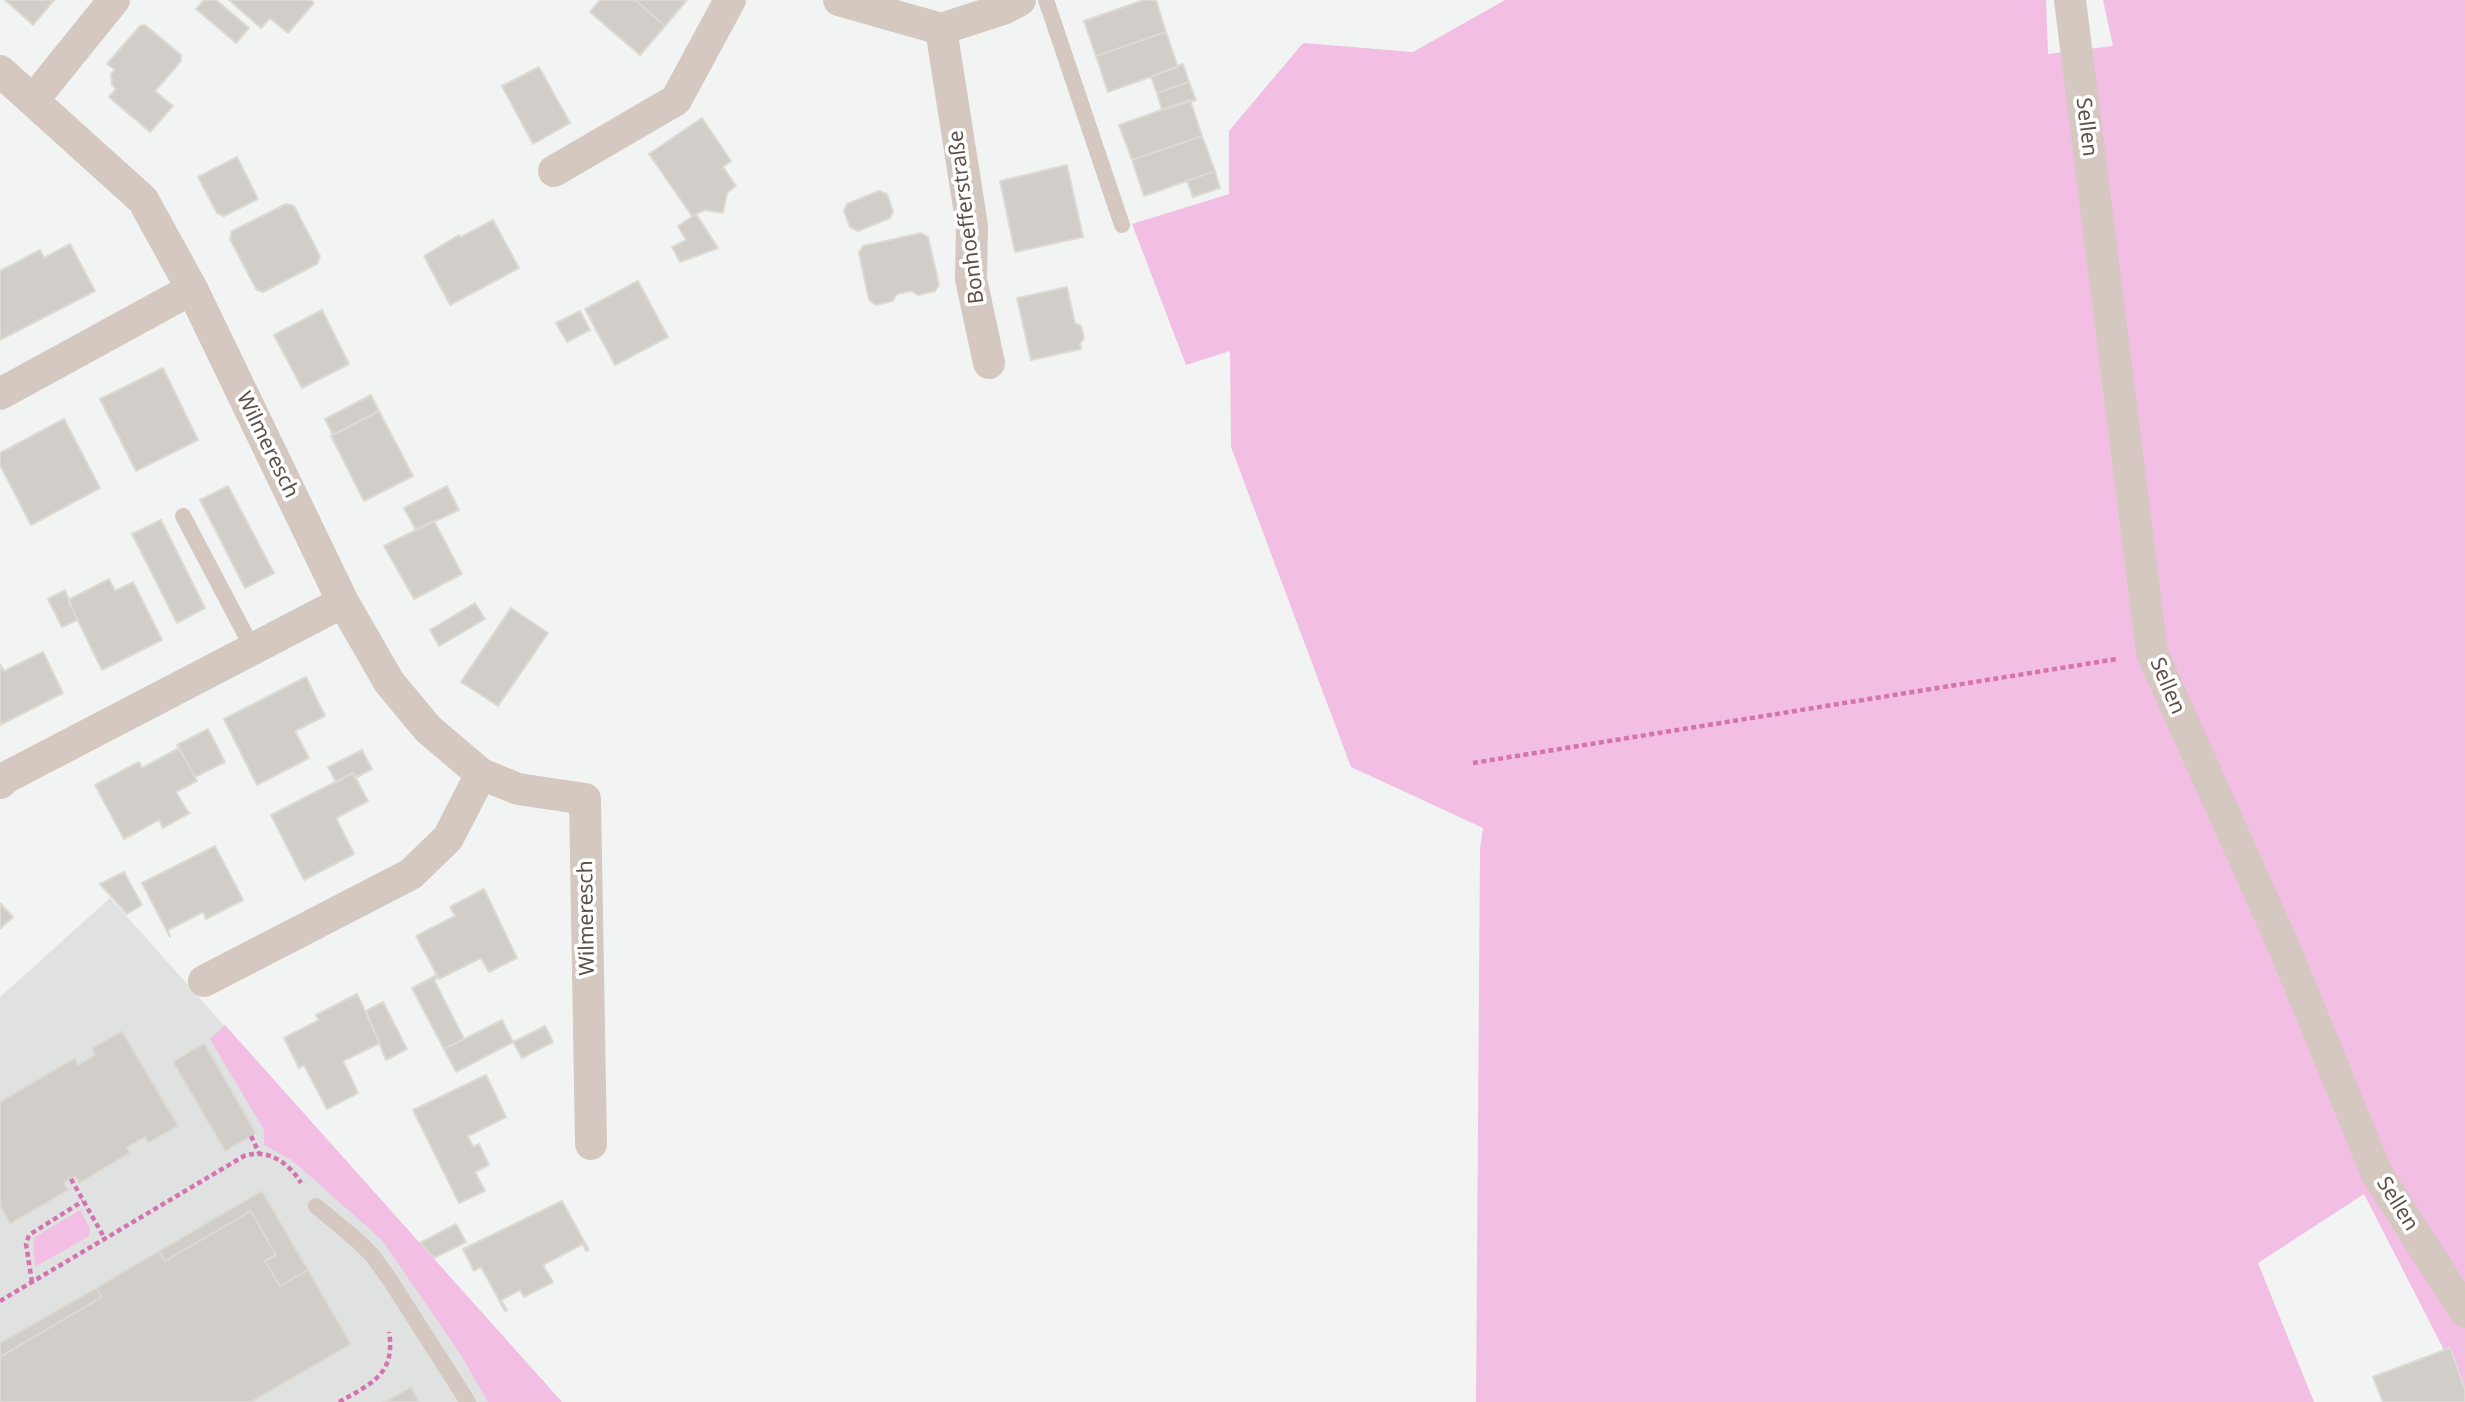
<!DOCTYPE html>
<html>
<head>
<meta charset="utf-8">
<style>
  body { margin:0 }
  canvas { display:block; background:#f1f4f3 }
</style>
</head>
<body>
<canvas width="2465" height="1402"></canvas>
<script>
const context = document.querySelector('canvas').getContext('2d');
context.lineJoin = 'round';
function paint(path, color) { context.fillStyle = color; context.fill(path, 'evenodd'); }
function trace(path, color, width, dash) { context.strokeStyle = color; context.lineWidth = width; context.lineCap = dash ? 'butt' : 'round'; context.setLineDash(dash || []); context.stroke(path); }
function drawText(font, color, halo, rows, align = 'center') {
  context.font = font + ' "Noto Sans",sans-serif'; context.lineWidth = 7; context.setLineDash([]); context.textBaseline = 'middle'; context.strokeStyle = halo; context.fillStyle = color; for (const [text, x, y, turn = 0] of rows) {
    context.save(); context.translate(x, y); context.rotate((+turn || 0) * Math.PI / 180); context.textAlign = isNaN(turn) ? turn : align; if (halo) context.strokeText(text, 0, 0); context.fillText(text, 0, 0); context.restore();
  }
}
paint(new Path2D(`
  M110,898l452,504h-562v-405z`), '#e0e2e1');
paint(new Path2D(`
  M1505,0h541l2,54 65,-8 -10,-46h362v1391l-101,-197 -106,69 56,139h-838l4,-553 3,-21 -132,-61 -120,-320 -1,-96 -44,14 -54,-141 97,-30v-63l74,-88 110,9z
  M225,1025l337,377h-74l-27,-47 -79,-115 -89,-79 -29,-16v-15l-54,-91z
  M80,1210l10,18 -1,8 -54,31 -2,-23 2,-7z`), '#f3bee4');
const building = new Path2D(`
  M5,0h49l-21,25z
  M204,0h12l33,28 -13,15 -40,-34z
  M229,0h82l3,3 -26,30 -18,-15 -9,10z
  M600,0h35l30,26 -25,29 -50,-43z
  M635,0h52l-22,26z
  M1144,0h12l10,32 -70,24 -12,-35z
  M145,25l36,30v6l-26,30 18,15 -23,26 -41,-35 7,-8 -4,-4 -1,-11 4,-4 -8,-6 33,-38z
  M1166,32l12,35 -70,25 -12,-36z
  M1183,64l6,18 -32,11 -6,-16z
  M539,67l31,56 -37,21 -31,-58z
  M1189,82l7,18 -34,10 -5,-17z
  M1190,100l12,36 -70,24 -13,-35z
  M702,118l29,43 -8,6 13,19 -9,7 -4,20 -18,-3 -13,6 -43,-62z
  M1202,136l13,35 -71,25 -12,-36z
  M237,157l21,42 -34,17 -7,-3 -19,-36z
  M1067,165l16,72 -68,15 -15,-71z
  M1215,171l5,17 -27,9 -6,-16z
  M879,191l8,3 6,17 -3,7 -32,13 -8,-4 -6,-16 3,-7z
  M286,204l8,2 26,50 -3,8 -54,28 -7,-3 -26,-50 2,-8z
  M696,214l22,34 -38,14 -8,-15 14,-7 -8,-14z
  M493,220l26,48 -69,37 -26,-49 35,-21 2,2z
  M921,233l7,4 11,48 -4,6 -17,4 -7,-4 -14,3 -4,7 -17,4 -7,-5 -10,-47 4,-7z
  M70,244l25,47 -95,49v-69l40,-21 4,8z
  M638,281l30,56 -53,28 -30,-56z
  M1067,287l8,36 6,3 3,12 -4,6 1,5 -50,11 -14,-62z
  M322,310l27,54 -47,24 -28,-53z
  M580,311l10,19 -23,12 -11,-19z
  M163,368l35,72 -62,31 -36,-72z
  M371,395l8,16 -46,24 -8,-16z
  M379,411l34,65 -49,25 -33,-65z
  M64,419l36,69 -69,37 -31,-60v-12z
  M228,486l46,87 -29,15 -45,-88z
  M447,486l12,24 -43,20 -12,-22z
  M161,520l44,88 -28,15 -45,-89z
  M434,521l28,53 -48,25 -30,-53z
  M109,579l6,12 18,-9 29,58 -60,30 -34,-70z
  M65,590l12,30 -15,7 -14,-28z
  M475,603l10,16 -46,27 -9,-16z
  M511,608l37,25 -50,73 -37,-24z
  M43,652l20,41 -63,32v-61l4,7z
  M306,677l19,39 -30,15 14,27 -52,27 -33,-66z
  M208,729l17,33 -30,15 -18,-32z
  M179,748l18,33 -21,11 12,20 2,1 -27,15 -4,-8 -35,19 -29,-54 44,-23 3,6z
  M362,750l10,19 -17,9 -2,-5 -17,9 -8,-15z
  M353,773l15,28 -32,17 18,36 -50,26 -33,-65z
  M215,846l28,54 -37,19 -3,-7 -35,18 2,7 -28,-54z
  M124,872l18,33 -15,9 -27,-30z
  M484,889l33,69 -28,14 -8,-14 -42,21 -23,-43 39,-20 -5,-9z
  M0,903l13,14 -13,12z
  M437,975l1,2 -4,3 30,59 -20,10 -32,-61z
  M357,994l23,49 -37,18 15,32 -31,16 -23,-44 -5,3 -15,-30 35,-18 -3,-5z
  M383,1002l24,47 -21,11 -20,-49z
  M502,1020l11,22 -57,30 -12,-23z
  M545,1026l8,16 -31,16 -9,-16z
  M122,1031l56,95 -30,17 -3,-6 -18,10 3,6 -51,30 -4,-6 -4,2 -7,4 4,7 -58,34 -10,-18v-104l75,-44 3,7 17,-10 -3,-7z
  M204,1043l52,90 -31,18 -52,-89z
  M486,1075l20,42 -38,19 5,11 6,-3 10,21 -14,7 10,19 -26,12 -46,-93z
  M262,1191l46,79 -28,16 -15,-25 11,-6 -25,-44 -86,50 -6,-10z
  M562,1201l27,49 -3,1 -3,-7 -40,21 10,17 -29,15 -4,-7 -19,10 6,10 -2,1 -24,-44 -7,4 -11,-22z
  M251,1211l25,44 -11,6 15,25 28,-16 43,74 -100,58h-251v-45l102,-60 -6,-9 63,-37 6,10z
  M456,1224l10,18 -32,16 -14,-15z
  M96,1288l6,9 -102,60v-14z
  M2450,1348l15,41v13h-82l-10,-25z
  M411,1387l8,15h-35z`);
paint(building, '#d1cdc8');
trace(building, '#dddad5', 2);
trace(new Path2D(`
  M1473,763l644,-104
  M251,1136l8,17
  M71,1179l34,60
  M32,1282l-6,-38 3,-9 54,-34
  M0,1301l244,-145c24,-8 45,7 57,27
  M339,1402c32,-18 57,-28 50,-70`), '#d473ad', 4.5, [5, 3.5]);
trace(new Path2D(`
  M1046,0l76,225
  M183,516l70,133
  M316,1206l42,35 14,14 18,25 78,122`), '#d4c8c1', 16);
trace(new Path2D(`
  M839,0l102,29 62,-20 17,-9
  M2070,0l82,653 132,294 93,227 88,138
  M941,29l31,197 -1,53 18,84
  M0,71l143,129 49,89 151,313 46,80 39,47 53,45 37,15 67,10 6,345
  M34,99l80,-99
  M554,171l122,-71 54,-100
  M0,394l192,-105
  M0,783l7,-6 336,-175
  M204,981l207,-107 37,-36 33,-64`), '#d4c8c1', 32);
drawText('21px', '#605147', '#fff', [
  ["Sellen",2086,127,83],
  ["Bonhoefferstraße",967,217,-97],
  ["Wilmeresch",267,445,64],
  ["Sellen",2167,686,67],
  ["Wilmeresch",587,918,-91],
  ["Sellen",2397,1204,58]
]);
</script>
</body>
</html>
